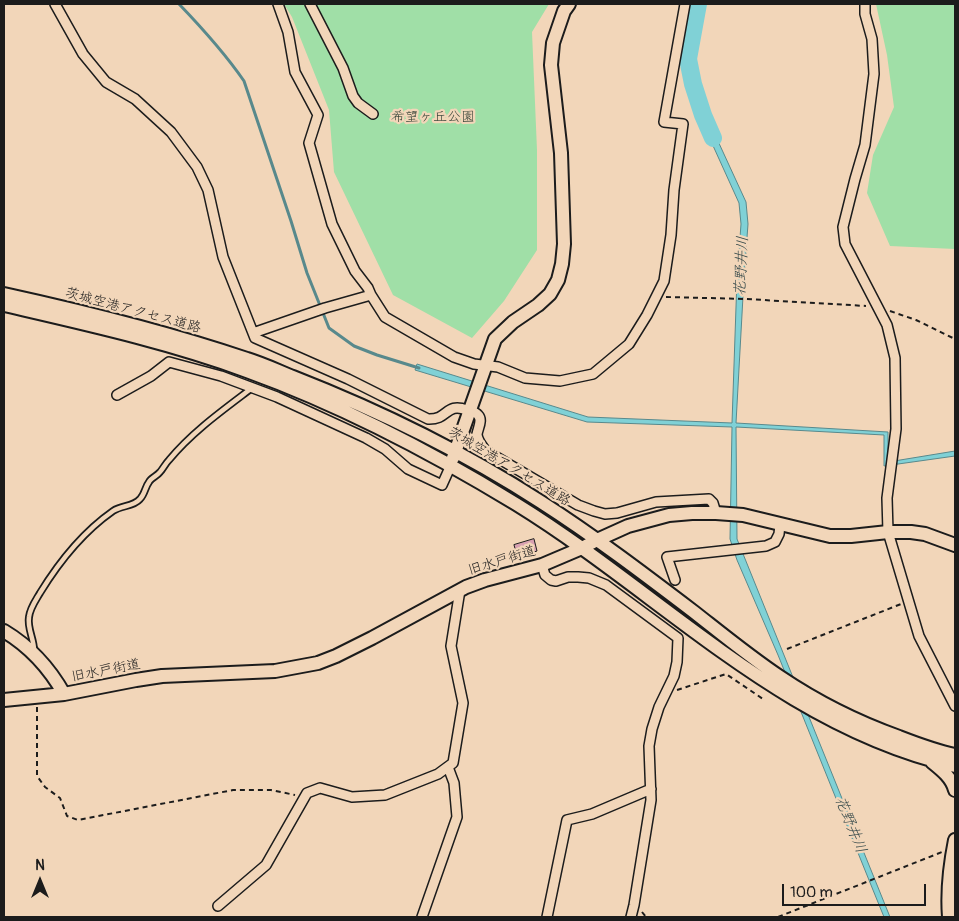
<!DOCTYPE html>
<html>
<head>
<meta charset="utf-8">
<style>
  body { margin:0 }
  #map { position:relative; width:959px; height:921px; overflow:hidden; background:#f2d6b9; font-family:Pangolin,sans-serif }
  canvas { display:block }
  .frame { position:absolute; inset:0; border:5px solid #1c1c1c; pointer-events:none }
  .north { position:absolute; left:15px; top:856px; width:50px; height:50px; -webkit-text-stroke:4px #f2d6b9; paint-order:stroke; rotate:0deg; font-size:14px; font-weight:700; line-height:20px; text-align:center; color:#1c1c1c }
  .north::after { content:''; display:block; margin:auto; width:18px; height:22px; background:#1c1c1c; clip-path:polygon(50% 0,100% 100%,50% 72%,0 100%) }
  .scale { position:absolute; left:782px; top:884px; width:144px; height:22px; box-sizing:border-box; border:2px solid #1c1c1c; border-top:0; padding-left:6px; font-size:15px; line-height:18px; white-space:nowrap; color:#1c1c1c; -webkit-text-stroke:4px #f2d6b9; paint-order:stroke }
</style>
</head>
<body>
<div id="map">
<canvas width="959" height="921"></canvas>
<div class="frame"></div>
<div class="north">N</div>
<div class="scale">100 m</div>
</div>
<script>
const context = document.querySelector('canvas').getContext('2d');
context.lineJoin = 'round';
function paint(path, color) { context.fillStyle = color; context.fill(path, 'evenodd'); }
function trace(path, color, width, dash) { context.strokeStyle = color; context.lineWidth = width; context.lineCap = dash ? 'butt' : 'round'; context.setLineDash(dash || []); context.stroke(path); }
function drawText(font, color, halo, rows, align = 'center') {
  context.font = font + ' Pangolin,"Klee One",sans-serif'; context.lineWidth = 4.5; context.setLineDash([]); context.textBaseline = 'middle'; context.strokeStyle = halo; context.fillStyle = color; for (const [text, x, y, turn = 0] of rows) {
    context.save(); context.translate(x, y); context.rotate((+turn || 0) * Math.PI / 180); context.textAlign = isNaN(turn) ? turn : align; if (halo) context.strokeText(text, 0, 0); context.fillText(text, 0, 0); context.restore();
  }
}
paint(new Path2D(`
  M284,4h265l-17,28 5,118v100l-33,51 -32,37 -79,-43 -59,-123 -5,-62 -37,-93z
  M876,4h79v245l-65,-3 -23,-53 6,-38 21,-48 -7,-52z`), '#a0dfa7');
const water = new Path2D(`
  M706,115l40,87 2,22 -4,54 -8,145 152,9v30l67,-11v5l-71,10v-31l-148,-8 1,112 153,378h-6l-11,-27 -95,-235 -41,-95 -7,-21 2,-112 -145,-5 -172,-52 2,-6 171,53 144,6 5,-145 4,-54 -2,-21 -39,-86z`);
paint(water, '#80d1d6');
trace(water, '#58898c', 1);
trace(new Path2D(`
  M179,4c24,25 45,48 65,77l47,140 16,52 22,55 25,18 23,9 42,13`), '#58898c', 3);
trace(new Path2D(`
  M698,4l-10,55 5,25 10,31 10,23`), '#80d1d6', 18);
const building = new Path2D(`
  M534,539l3,12 -6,2 1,2 -14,4 -4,-14z`);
paint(building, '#d8a0b1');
trace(building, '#1c1c1c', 1);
const lane = new Path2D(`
  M34,650c0,-11 -7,-22 -5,-33 1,-9 7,-17 11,-24 19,-31 43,-61 73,-82 9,-6 20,-4 27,-12 5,-5 5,-12 9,-17 2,-4 8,-6 11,-10 3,-3 5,-8 9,-12 23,-28 54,-50 83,-72`);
const street = new Path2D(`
  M55,4l28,50 23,28 29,17 36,33 26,35 11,23 15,67 32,81 93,41 80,40c21,1 17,-17 39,-9 3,1 9,2 11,5 5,5 0,13 -1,19 0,6 5,12 9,17l92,54 16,6 11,3 12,-1 39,-11 53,-3 4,4 3,10
  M278,4l10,28 7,40 23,43 -9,28 23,81 23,47 13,17 3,7
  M310,4l33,64 10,28 5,7 15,11
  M865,4v10l7,25 2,35 -9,71 -10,34 -12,48 2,17 42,81 8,33 1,71 -9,69 1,34 31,104 36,70
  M253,333l72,-25 46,-13 14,22 69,40 20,7 24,3 27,11 35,3 33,-7 36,-30 18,-29 17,-34 7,-46 3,-45 9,-66 -19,-2 21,-118
  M117,395l34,-19 18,-14 52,14 56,21 89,41 19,11 23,20 34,16 9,-20
  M542,565l3,10 6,5 5,1 12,-4h10l11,1 17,7 72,53 -1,24 -3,14 -15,31 -7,22 -3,17 2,54 -17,105 -3,12
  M675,580l-8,-23 99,-11 9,-4 4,-8 1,-9
  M218,906l48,-41 41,-72 13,-5 32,9 33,-2 53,-21 15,-11 10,-60 -12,-57 9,-56
  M422,917l35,-100 -3,-34 -6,-16
  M547,917l20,-97 25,-6 59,-25`);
const secondary = new Path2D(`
  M4,294c82,18 164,38 243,65 16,5 31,12 46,18 87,34 169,74 248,125 53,34 103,72 153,110 28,22 56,45 86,65 37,25 77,45 119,60 18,7 37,14 56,18
  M4,305c82,19 164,37 243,66 94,34 184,81 269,133 146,90 267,223 439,262
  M453,458l42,-119 18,-17 25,-17 12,-11 8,-14 4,-16 2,-20 -3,-91 -10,-88 2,-22 11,-32 5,-7
  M4,631c25,15 46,38 60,63
  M4,700l60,-6 72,-14 26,-4 113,-5 43,-8 18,-7 36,-18 94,-51 19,-7 57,-15 40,-17 15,-8 31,-14 41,-11 23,-2h24l27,2 87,21h21l37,-4h23l14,2 30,11
  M932,762c10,8 20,16 23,28
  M949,917c-2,-25 1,-52 6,-77`);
trace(lane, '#1c1c1c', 8);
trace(street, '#1c1c1c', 12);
trace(secondary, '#1c1c1c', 16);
trace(new Path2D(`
  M666,297l80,2 120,7
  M890,311l26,9 39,19
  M787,649l114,-45
  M677,690l49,-16 37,25
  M37,707v69l8,11 15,11 7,18 11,4 155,-30h38l24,5
  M642,912l4,5
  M778,917l164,-65`), '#1c1c1c', 2, [5, 4]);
trace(lane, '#f2d6b9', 4.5);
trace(street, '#f2d6b9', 9);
trace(secondary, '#f2d6b9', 12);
drawText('14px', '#364338', '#f2d6b9', [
  ["希望ヶ丘公園",433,117]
]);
drawText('14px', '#1c1c1c', '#f2d6b9', [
  ["茨城空港アクセス道路",133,311,15],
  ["茨城空港アクセス道路",509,467,31],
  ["旧水戸街道",502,561,-17],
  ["旧水戸街道",106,671,-11]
]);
drawText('italic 15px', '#35494a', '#f2d6b9', [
  ["花野井川",742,266,-87],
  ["花野井川",850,825,68]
]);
</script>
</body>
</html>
